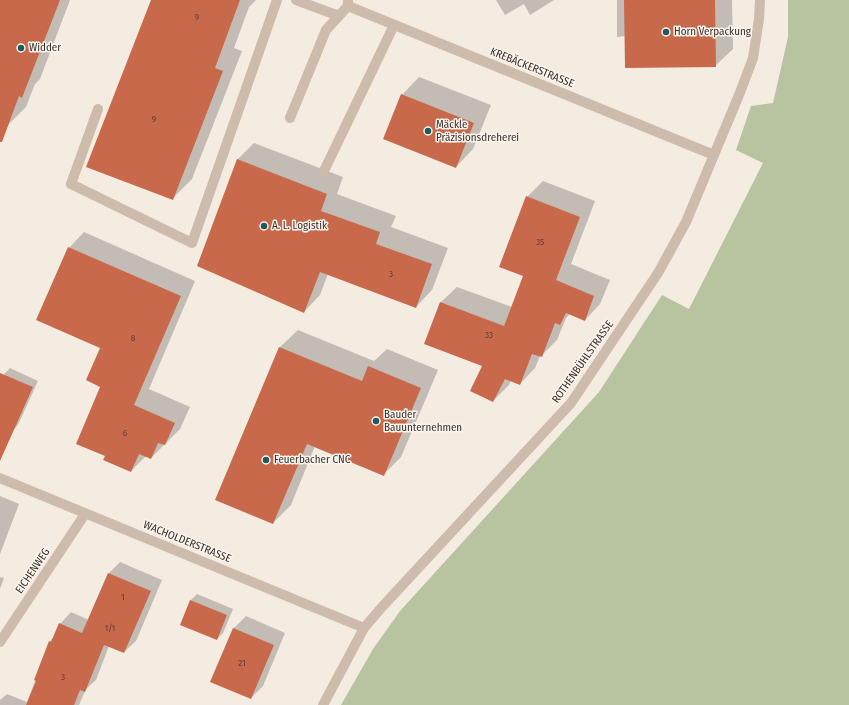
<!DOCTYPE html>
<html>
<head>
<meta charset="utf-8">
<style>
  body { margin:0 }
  canvas { display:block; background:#f4ebe1 }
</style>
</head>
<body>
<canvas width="849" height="705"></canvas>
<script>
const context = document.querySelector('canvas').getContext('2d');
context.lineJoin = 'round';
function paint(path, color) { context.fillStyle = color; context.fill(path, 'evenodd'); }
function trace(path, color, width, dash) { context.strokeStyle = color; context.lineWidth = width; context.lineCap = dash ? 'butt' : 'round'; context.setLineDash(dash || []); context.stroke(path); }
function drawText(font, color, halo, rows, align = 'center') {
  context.font = font + ' "Fira Sans Condensed",sans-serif'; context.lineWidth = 3; context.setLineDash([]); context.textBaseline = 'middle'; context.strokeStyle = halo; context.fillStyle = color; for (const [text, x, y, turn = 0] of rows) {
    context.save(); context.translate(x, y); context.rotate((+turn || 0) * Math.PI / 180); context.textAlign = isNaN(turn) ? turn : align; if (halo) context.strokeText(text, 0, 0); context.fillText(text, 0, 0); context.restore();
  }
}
paint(new Path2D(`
  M788,0h61v705h-508l32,-56 27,-38 199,-219 63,-97 27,14 74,-146 -27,-13 15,-44 22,-3 15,-66z`), '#b8c4a0');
paint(new Path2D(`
  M0,0h70l-30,79 -5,5 -9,23 -18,18 -8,-3z
  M156,0h100l-7,7 -15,41 8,3 -50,128 -20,20z
  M496,0h58l-24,15 -6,-11 -19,11z
  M617,0h115l1,49 -18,17 -89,-30 -9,1z
  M419,77l72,28 -18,44 -17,18 -54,-72z
  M254,143l89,34 -6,17 59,22 -5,11 57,21 -16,42 -16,17 -88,-33 -8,21 -16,17 -106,-47 40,-106z
  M543,181l52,20 -24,63 39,16 -10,24 -15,16 -15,-6 -4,4 -9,22 -16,16h-1l-5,12 -15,16 -9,-4 -2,5 -16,16 -9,-36 -59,-22 16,-41 16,-15 55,20 12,-32 3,-78z
  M84,232l111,49 -46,108 41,18 -10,22 -29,29 -5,-2 -15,15 -25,-16 -5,-69v-39l-32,-99z
  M298,330l76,31 13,-12 51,21 -37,87 -18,18 -68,-29 -24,59 -18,18 -56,-24 63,-152z
  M10,368l28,13 -20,44 -6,6 -12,-5v-43l4,-9z
  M0,496l19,8 -19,50z
  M120,562l42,18 -26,61 -12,11 -15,-6 -13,34 -10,9 -7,16h-79v-5l7,-6 20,8 23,-61 4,-4 6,-13 11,-12 18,8 20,-47z
  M0,577l4,1 -4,11z
  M197,594l36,15 -10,24 -6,6 -36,-15 10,-24z
  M246,616l39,17 -22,53 -12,12 -40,-17 23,-53z`), '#0003');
paint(new Path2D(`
  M0,0h60l-38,98 -3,-2 -17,46h-2z
  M151,0h89l-25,68 8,3 -50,129 -87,-33z
  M624,0h91l1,67 -91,1z
  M401,94l73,29 -18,45 -73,-29z
  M237,159l90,35 -6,17 59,21 -4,12 56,20 -16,44 -96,-36 -16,41 -107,-47z
  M526,196l54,21 -24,63 38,16 -9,25 -19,-8 -6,12 -5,-2 -13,34 -10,-3 -12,31 -15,-6 -12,23 -23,-11 12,-25 -58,-22 16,-42 64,24 19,-50 -24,-9z
  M68,247l113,49 -47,109 41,18 -10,22 -7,-2 -7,16 -12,-5 -8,18 -28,-12 2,-4 -29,-12 24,-57 -14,-7 14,-32 -64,-28z
  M279,347l83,34 6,-15 53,22 -37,88 -77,-32 -34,80 -58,-24z
  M0,373l33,14 -33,74z
  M108,573l43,18 -27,62 -20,-8 -19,47 -5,-2 -6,15h-48l10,-24 -2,-1 15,-39 2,1 8,-19 23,10z
  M190,600l37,15 -10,25 -37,-15z
  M233,628l41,17 -23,54 -41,-17z`), '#c8694b');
trace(new Path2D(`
  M296,0l43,16
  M98,109l-27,75 121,59 85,-243
  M290,118l36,-88 22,-24
  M324,171l70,-146`), '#cdbbac', 10);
trace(new Path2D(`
  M348,0v6l366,149
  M0,478l364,150
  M0,642l85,-128
  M323,705l41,-77 18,-21 189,-204 87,-130 28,-51 53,-127 14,-37 6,-39 1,-19`), '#cdbbac', 10);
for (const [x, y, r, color] of [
  [666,32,4,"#1f5a5e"],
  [21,48,4,"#1f5a5e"],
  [428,131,4,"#1f5a5e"],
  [264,226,4,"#1f5a5e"],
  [376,421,4,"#1f5a5e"],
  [266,460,4,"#1f5a5e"]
]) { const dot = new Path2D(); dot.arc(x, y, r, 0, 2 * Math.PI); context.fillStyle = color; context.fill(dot); trace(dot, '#fbf5ee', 1.5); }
drawText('9px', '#5e3e33', null, [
  ["9",197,17],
  ["9",154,119],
  ["35",540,242],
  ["3",391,274],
  ["33",489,335],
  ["8",133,338],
  ["6",125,433],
  ["1",123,597],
  ["1/1",110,628],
  ["21",242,663],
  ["3",63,677]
]);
drawText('11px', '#3b302b', '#fbf5ee', [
  ["Horn Verpackung",674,32],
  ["Widder",29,48],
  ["Mäckle",436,125],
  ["Präzisionsdreherei",436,138],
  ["A. L. Logistik",272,226],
  ["Bauder",384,415],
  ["Bauunternehmen",384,428],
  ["Feuerbacher CNC",274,460]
], 'left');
drawText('11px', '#3b302b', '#fbf5ee', [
  ["KREBÄCKERSTRASSE",532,68,22],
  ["ROTHENBÜHLSTRASSE",583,362,-55],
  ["WACHOLDERSTRASSE",187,542,22],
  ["EICHENWEG",33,571,-56]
]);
</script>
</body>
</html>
